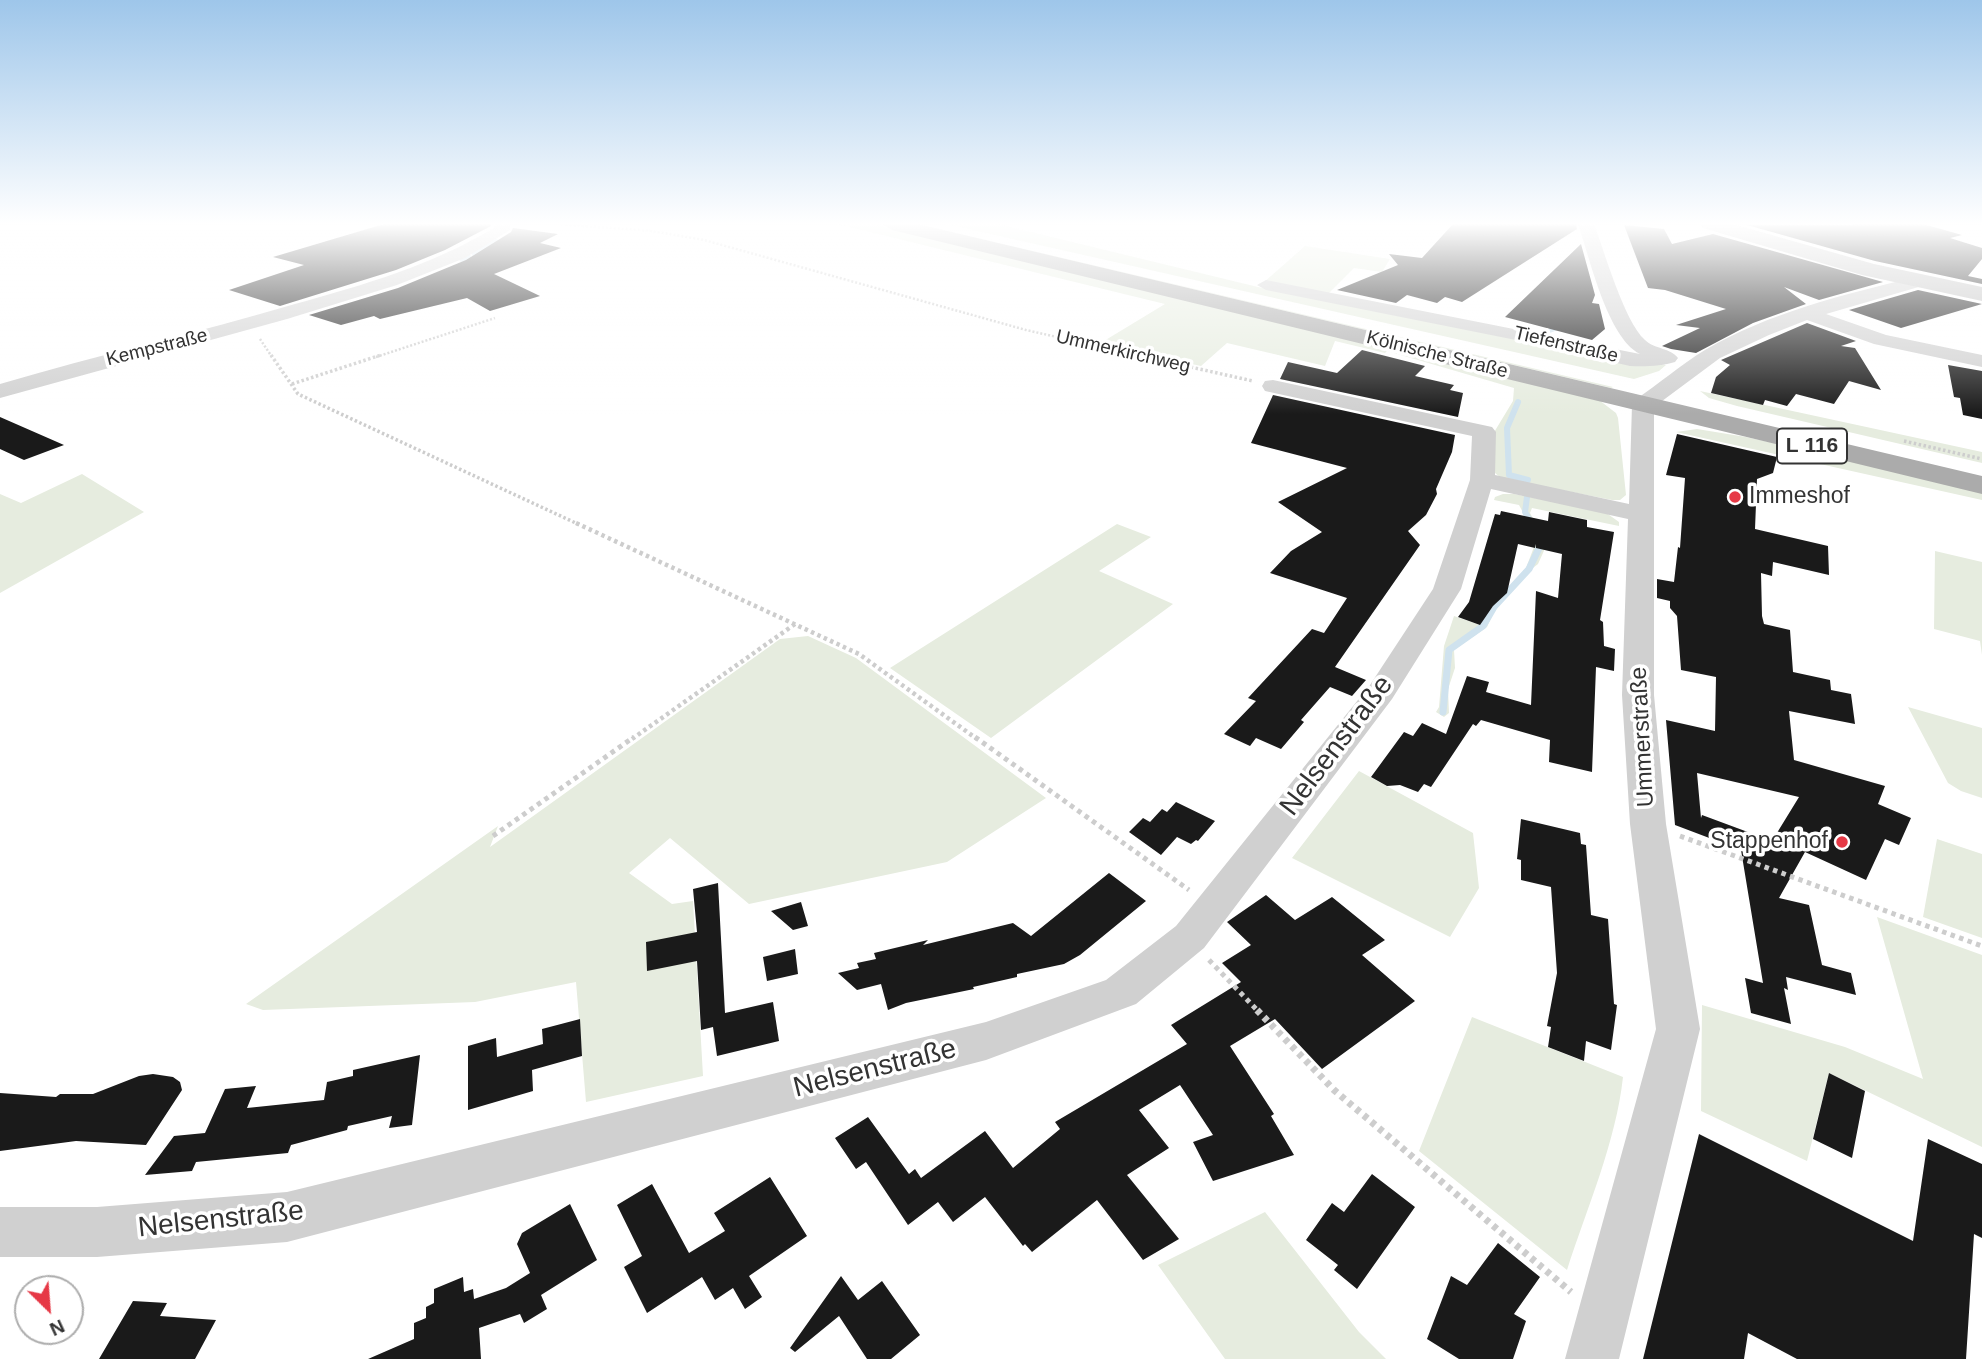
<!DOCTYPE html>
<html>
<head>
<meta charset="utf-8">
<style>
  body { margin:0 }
  #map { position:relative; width:1982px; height:1359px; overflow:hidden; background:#fff; font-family:Arial,sans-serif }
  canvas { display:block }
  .north { position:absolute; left:14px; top:1275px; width:70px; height:70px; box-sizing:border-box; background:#fff; border:2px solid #adadad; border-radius:50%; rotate:155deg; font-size:19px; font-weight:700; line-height:28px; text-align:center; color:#333 }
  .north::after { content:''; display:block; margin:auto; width:24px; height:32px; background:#e63946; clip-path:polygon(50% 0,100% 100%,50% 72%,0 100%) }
</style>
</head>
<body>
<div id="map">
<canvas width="1982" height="1359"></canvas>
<div class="north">N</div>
</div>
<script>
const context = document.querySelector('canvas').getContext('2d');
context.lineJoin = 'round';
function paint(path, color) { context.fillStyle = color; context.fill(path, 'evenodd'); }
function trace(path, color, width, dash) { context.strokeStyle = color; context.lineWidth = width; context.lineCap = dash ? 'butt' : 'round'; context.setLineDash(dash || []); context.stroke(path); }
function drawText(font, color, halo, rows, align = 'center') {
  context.font = font + ' Arial,sans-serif'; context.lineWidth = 7; context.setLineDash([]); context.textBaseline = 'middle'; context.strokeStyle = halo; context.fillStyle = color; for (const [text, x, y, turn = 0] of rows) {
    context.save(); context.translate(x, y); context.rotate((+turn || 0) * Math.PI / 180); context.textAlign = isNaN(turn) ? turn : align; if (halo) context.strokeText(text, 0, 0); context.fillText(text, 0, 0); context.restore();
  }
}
paint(new Path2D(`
  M837,224h36l94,22 632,154 17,13 2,5 8,77 -6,5h-8l-111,-22 -6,-5 -2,-39 20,-33 1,-13 -127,-37 -2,2 -50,-12 -10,25 -98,-23 -26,23 -102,-22 66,-40z
  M918,224l695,163 -2,1z
  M946,224h52l260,63 408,78 -7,6 -25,8z
  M1305,246l85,13 -8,13 -28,-4 -28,28 -63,-13z
  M1700,391l282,61v11l-245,-57 -28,-8z
  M1697,429l49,8 236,52v11l-306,-68z
  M82,474l62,38 -144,81v-99l21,9z
  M1503,494h11l91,18 14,10v4l-87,-18 -2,5 17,31 -9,20 -14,11 -28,33 -9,19 -33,23 1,18 -7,21 1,24 -5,4 -8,-5 3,-5 5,-61 10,-30 26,9 46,-57 11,-29 -18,-34 -25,-5 1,-3z
  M1117,524l34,13 -52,34 74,33 -182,134 -101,-70z
  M1935,551l47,11v93l-2,-14 -46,-12z
  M808,636l48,22 190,140 -99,64 -198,42 -79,-66 -41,35 43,31 21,-3 10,175 -117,26 -10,-120 -101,20 -212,8 -17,-6 252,-178 -8,21 290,-208z
  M1908,707l74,21v70l-21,-7 -13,-8z
  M1359,771l114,62 6,55 -29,49 -158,-79z
  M1937,839l45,15v84l-59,-21z
  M1877,917l105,38v192l-153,-74 -22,88 -106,-50 1,-106 143,42 78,32z
  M1472,1017l151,60c-7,65 -36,131 -56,193l-148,-119z
  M1265,1212l94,120 27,27h-161l-67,-94z`), '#e6ecdf');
trace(new Path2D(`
  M474,254l22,-13
  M462,260l7,-3
  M1539,335l20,-8`), '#cfe2ee', 4.5);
trace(new Path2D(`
  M1518,402l-11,26 2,47 19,5
  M1527,497l-2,15 7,12`), '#cfe2ee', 6);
trace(new Path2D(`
  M1443,712l6,-62 34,-24 11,-19 35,-38 13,-27`), '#cfe2ee', 7);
paint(new Path2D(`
  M384,224h107v2l-46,24 -49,20 -116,36 -51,-16 75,-25 -31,-8z
  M1453,224h123l1,5 -115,73 -17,-5 -8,6 -30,-8 -11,8 -59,-13 61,-25 -9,-11 33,4z
  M1923,224l39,11 -12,3 32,10v11l-14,17 14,3v5l-107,-23 -128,-36z
  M1624,225l40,4 8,15 41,-10 170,48 -64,18 -35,-13 22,17 -53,19 -57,30 -25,-4 -9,-3 38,-18 -24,-3 50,-16 -61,-19 -17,-2z
  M513,228l45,6 -18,9 21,5 -67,26 46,22 -50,15 -23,-13 -87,21 -6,-3 -33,9 -32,-10 89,-27 68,-28 45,-28z
  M1581,244l14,51 -3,8 7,1 6,25 -13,11 -87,-23z
  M1918,290l64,14 -81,24 -52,-18z
  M1807,323l49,18 -15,5 14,2 26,42 -32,-9 -15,23 -38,-10 -9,12 -22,-6 -2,5 -52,-12 5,-16 14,-12 -9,-5z
  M1362,350l63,16 -10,10 39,9 -4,5 13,3 -5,24 -178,-38 8,-17 49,11z
  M1948,365l34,6v48l-19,-4 -3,-17 -6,-1z
  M1273,395l182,40 -3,17 -16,37 1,5 -11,21 -18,16 12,14 -85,122 31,13 -14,16 -22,-9 -29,33 3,2 -23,27 -25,-11 -6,8 -26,-12 32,-33 -8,-3 64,-69 12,4 23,-35 -77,-25 21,-22 31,-19 -44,-30 69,-34 -96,-25z
  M0,417l64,28 -40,15 -24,-11z
  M1677,434l100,23 -4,16 -16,6 -2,50 73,17 1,29 -56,-13 -1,14 -11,-3 1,43 2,8 26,6 3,42 37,8 1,10 20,4 4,30 -66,-13 5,49 91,26 -7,18 33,14 -12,27 -14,-6 -19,41 -61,-28 -26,46 30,7 13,60 29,8 5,22 -70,-18 2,13 -4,-2 7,36 -40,-11 -6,-35 18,5 -22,-133 -66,-25 -9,-105 49,11 1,-54 -35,-7 -4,-54 -7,-8v-7l-13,-3v-19l17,3 4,-35 2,1 5,-70 -19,-3zM1697,773l102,24 -27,44 -70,-26 -1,3z
  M1501,511l47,10 1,-9 38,8v7l27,5 -14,88 3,2 1,24 11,3 -1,22 -18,-4 -4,105 -43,-10 1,-22 -69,-20 -5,6 -3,-2 -42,63 -7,-3 -6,8 -18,-7 -13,1 -16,-9 33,-45 9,4 9,-13 24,11 21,-58 22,6 -3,10 45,13 5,-114 22,7 4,-44 -26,-6v-4l-1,4 -17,-4 -11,49 -14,13 -13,19 -22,-8 11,-15 26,-88 5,1z
  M1176,802l39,19 -17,20 -2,-1 -5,4 -14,-7 -16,18 -32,-23 14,-14 7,4 12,-13 5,3z
  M1521,819l59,14 1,11 5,1 5,70 17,4 6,85 3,1 -6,45 -25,-9 -2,20 -36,-14 3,-20 -4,-1 10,-53 -6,-86 -30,-7v-20l-4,-1z
  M1109,873l37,28 -66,54 -16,9 -47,10v3l-44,10 1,2 -68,14 -18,7 -7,-26 -24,6 -19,-17 21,-5 -2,-5 19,-4 -2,-6 54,-13 -5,5 90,-22 18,13z
  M718,883l7,130 48,-11 6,39 -62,15 -4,-29 -12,3 -4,-69 -50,10 -1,-29 51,-10 -4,-43z
  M1266,895l29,25 37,-23 53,43 -23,15 53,46 -93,68 -47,-50 -45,27 44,68 -3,2 23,39 -81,26 -20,-39 20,-7 -33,-50 -41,25 30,38 -42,27 52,64 -36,21 -46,-60 -65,52 -7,-8 -2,2 -38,-49 -32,25 -15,-20 -30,23 -42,-63 -10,7 -21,-31 33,-21 41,57 6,-5 6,9 64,-47 28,37 47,-39 -5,-7 132,-78 -16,-19 70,-43 -19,-19 29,-18 -24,-23z
  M801,902l7,24 -15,4 -22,-19z
  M795,949l3,25 -31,7 -4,-24z
  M580,1019l2,37 -50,14 1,21 -65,19v-64l28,-8 1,19 46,-13 -1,-15z
  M420,1055l-8,70 -23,3 3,-12 -44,10 -1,4 -56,15 -3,8 -92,9 -4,9 -47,4 29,-39 31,-3 20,-44 31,-3 -9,22 77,-8 3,-18 26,-6v-6z
  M1829,1073l36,18 -13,67 -39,-19z
  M153,1074l20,3 7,5 2,8 -36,55 -70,-4 -76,10v-58l56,4 4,-3h33l46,-18z
  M1699,1134l214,107 15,-102 54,25v74l-8,-4 -8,125h-169l-49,-26 -4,26h-101z
  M1372,1174l43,33 -58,82 -23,-19 4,-5 -32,-25 26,-37 12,9z
  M770,1177l37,59 -58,40 13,21 -17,12 -12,-21 -18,12 -13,-23 -55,36 -23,-46 18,-11 -25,-51 35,-21 37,69 36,-22 -11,-18z
  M570,1204l27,56 -56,35 6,14 -23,14 -4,-9 -41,14 2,31h-113l46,-20v-16l12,-5v-11l8,-4v-14l29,-12 1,15 9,-3 1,10 32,-11 24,-15 -13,-29 5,-11z
  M1498,1243l42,34 -26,37 12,7 -13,38h-54l-32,-20 24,-63 16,9z
  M841,1276l17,24 24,-19 38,54 -29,24h-24l-28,-43 -44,36 -5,-4z
  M133,1301l34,2 -7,13 56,4 -21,39h-96z`), '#1a1a1a');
trace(new Path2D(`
  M558,224l94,7 52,9 322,90 119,27
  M260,339l12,18
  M376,357l119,-39`), '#cdcdcd', 2.5, [2, 2]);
trace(new Path2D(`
  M271,355l27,39 282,131
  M1137,355l116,26
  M292,384l89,-29
  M1904,441l78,18`), '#cdcdcd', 3.5, [2.5, 2.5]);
trace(new Path2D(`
  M576,523l283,131 118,85
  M632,739l163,-115`), '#cdcdcd', 4.5, [3.5, 3.5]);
trace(new Path2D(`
  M975,737l214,153
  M493,836l141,-99
  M1680,836l302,110
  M1209,960l50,52`), '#cdcdcd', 5, [4.5, 4.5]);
trace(new Path2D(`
  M1257,1010l77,80 237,202`), '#cdcdcd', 7, [5, 5]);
paint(new Path2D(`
  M494,224h16v6l-45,28 -68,27 -110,34 -287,79v-14c98,-29 197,-51 295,-80 69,-19 137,-39 199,-76z
  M1578,224h16c11,29 30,97 51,116 9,9 26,8 33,18l-3,4c-13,4 -30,5 -45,4l-114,-26 -250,-50 -9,-5 9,-5 374,74c-33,-17 -50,-96 -62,-130z
  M1916,277l6,1 3,4 -3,4 -96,28 60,21 96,20v12l-108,-23 -67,-24 -38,15 -49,23 -66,49v288l12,129 34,205 -81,330h-54l91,-330 -26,-205 -8,-129 6,-176 -137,-30 -30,100 -69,110 -188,249 -68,56 -150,56 -699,182 -190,15h-97v-50h97l190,-15 699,-170 120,-42 70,-54 194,-241 63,-96 37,-109 2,-44 -207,-45 -3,-5 3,-5 8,-1 219,47 4,5 -1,43 134,29 3,-99 3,-5c24,-16 45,-35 70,-50 63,-37 140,-56 211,-73z`), '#d0d0d0');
paint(new Path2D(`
  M1700,224h33l141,40 108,23v14l-120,-26 -159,-47z`), '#bdbdbd');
paint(new Path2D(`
  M882,224h36l1064,252v18l-1090,-264z`), '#ababab');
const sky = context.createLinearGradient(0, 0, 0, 414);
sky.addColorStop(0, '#9ec6ea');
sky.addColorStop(0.54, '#fff');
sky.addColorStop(1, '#ffffff00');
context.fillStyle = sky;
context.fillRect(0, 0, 1982, 414);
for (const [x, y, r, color] of [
  [1735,497,7,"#e63946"],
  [1842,842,7,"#e63946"]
]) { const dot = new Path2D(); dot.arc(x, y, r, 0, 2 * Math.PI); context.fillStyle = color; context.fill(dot); trace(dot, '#fff', 2.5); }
drawText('19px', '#333', '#fff', [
  ["Tiefenstraße",1566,345,13],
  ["Kempstraße",157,348,-14],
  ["Ummerkirchweg",1123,352,13],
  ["Kölnische Straße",1437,355,14]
]);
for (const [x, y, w] of [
  [1812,446,70]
]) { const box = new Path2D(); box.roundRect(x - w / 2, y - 17.5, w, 35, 5); context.fillStyle = '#fff'; context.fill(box); trace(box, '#333', 2); }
drawText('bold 21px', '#333', null, [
  ["L 116",1812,446]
]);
drawText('23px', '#333', '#fff', [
  ["Immeshof",1749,497],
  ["Stappenhof",1828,842,"right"]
], 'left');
drawText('23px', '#333', '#fff', [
  ["Ummerstraße",1643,737,-93]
]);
drawText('28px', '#333', '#fff', [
  ["Nelsenstraße",1337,746,-53],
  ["Nelsenstraße",875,1069,-14],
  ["Nelsenstraße",221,1220,-6]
]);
</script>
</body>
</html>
